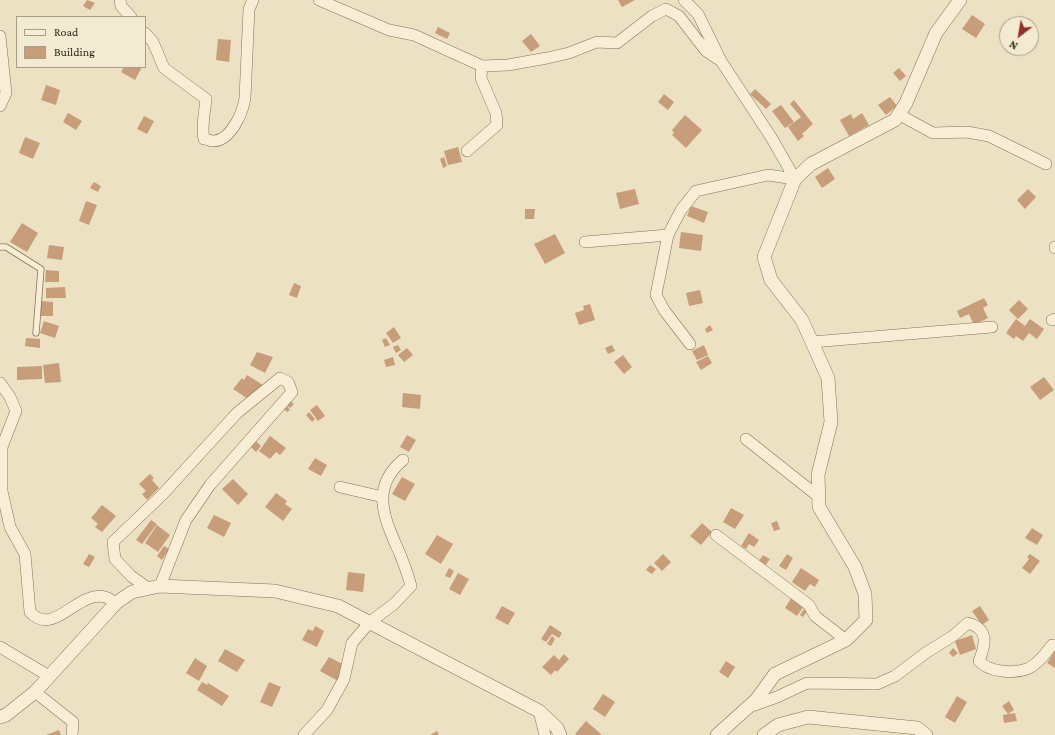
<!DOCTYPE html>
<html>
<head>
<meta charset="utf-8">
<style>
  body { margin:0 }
  #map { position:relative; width:1055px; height:735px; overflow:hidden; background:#ece1c2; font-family:"Crimson Pro",serif }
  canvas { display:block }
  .legend { position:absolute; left:16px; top:16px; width:130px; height:52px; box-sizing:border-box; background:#f3ebd1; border:1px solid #a79e89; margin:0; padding:5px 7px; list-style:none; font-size:12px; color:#352a1e }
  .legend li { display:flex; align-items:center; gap:8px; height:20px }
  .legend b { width:20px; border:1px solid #a79e89 }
  .north { position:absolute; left:999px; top:16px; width:40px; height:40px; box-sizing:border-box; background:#f3ebd1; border:1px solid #a79e89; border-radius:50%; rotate:211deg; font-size:11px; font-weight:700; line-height:16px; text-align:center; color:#352a1e }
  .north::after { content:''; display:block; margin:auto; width:14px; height:18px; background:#91302d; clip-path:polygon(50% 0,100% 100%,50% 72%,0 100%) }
</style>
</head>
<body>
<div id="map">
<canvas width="1055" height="735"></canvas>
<ul class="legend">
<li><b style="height:5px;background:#f7eed5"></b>Road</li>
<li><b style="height:11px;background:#c89d7a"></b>Building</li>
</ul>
<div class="north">N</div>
</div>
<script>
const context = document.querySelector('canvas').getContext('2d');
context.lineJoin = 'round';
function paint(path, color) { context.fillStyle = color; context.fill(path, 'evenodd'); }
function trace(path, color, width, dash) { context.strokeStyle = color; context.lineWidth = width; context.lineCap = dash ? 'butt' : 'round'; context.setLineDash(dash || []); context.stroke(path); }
paint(new Path2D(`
  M87,0l8,3 -5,7 -7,-4z
  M618,0h17l-13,7z
  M972,15l13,9 -9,14 -14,-9z
  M438,27l12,6 -3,6 -12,-6z
  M531,34l9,12 -9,6 -9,-11z
  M218,39l13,1 -2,22 -13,-2z
  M124,67h18l-7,13 -14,-8z
  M899,68l7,8 -6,5 -7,-8z
  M46,85l14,5 -4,15 -15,-5z
  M755,89l16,15 -5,5 -16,-15z
  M664,94l10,8 -6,8 -10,-8z
  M890,97l7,9 -11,9 -8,-10z
  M794,100l19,24 -11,10 2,2 -6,5 -10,-14 13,-10 -11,-13z
  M781,105l13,17 -9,6 -13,-17z
  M68,113l14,8 -6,9 -13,-8z
  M862,113l7,12 -20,11 -9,-16 11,-6 2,5z
  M685,115l17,15 -16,18 -14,-13 2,-2 -2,-3z
  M144,116l10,5 -7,13 -10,-5z
  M25,137l15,6 -7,16 -14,-6z
  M458,147l4,15 -14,3 -4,-14z
  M444,157l3,9 -4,2 -3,-9z
  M828,168l7,11 -13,9 -7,-11z
  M94,182l7,4 -3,6 -8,-4z
  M635,189l4,15 -19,5 -4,-16z
  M1028,189l8,8 -11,12 -8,-9z
  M86,201l11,4 -8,20 -10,-4z
  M691,206l17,6 -4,11 -17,-7z
  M525,209h10l-1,10h-9z
  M22,223l16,10 -11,19 -17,-10z
  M681,232l22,3 -2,16 -22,-3z
  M555,234l10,19 -20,11 -11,-20z
  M49,245l15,2 -2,13 -15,-2z
  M46,270l13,1v11h-14z
  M294,283l7,3 -4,12 -8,-3z
  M65,287l1,11h-20v-10z
  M700,290l3,13 -14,3 -3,-13z
  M984,298l4,7 -5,3 5,10 -14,7 -5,-11 -9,4 -3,-7z
  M1019,300l9,9 -10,10 -9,-9z
  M41,301l12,1v14h-12z
  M590,304l5,16 -16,5 -4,-12 9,-3 -1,-4z
  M1016,319l9,7 5,-7 14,10 -7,10 -8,-6 -6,8 -7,-5 -2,3 -8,-6z
  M44,321l15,5 -4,12 -15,-5z
  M710,325l3,5 -6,3 -2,-4z
  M394,327l7,11 -8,5 -7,-10z
  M26,338l14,1v9l-15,-2z
  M386,338l4,7 -5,2 -3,-7z
  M398,345l3,5 -5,3 -3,-6z
  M612,345l3,6 -7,3 -3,-6z
  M704,345l4,10 -11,5 -5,-9z
  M407,348l6,7 -9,7 -6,-7z
  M257,352l16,5 -8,16 -15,-8z
  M623,355l9,12 -8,7 -10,-12z
  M708,356l4,7 -11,7 -5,-8z
  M393,357l2,8 -9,2 -2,-7z
  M59,363l2,19 -16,1 -2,-18z
  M42,366v13l-25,1v-13z
  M247,375l16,10 -15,14 -15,-10 9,-11 2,2z
  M1044,377l10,13 -14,10 -10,-13z
  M403,393l18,2 -1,14 -18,-2z
  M289,400l5,4 -4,4 -5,-4z
  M285,404l5,6 -3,2 -5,-5z
  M317,405l8,11 -7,5 -8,-11z
  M309,412l6,7 -3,3 -6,-7z
  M407,435l9,5 -7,12 -9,-5z
  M270,436l16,12 -6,7 -4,-3 -6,7 -11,-8z
  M255,440l6,6 -5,6 -6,-6z
  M315,458l12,7 -6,11 -13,-7z
  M150,474l4,4 -2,2 7,8 -12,12 -5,-6 4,-3 -7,-7z
  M402,477l13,7 -10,17 -13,-7z
  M233,479l15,15 -10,11 -16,-16z
  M276,493l11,8 -2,3 7,5 -9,12 -18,-14z
  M102,505l14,11 -14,16 -7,-5 3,-3 -7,-6z
  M731,508l13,7 -9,14 -12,-7z
  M214,515l17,8 -7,14 -17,-9z
  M151,520l6,4 -15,20 -6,-4z
  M777,521l3,8 -6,2 -3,-8z
  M702,523l10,9 -11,13 -11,-9z
  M157,525l13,10 -12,17 -13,-9z
  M1032,528l11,7 -6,10 -12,-7z
  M749,533l10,7 -5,7 -5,-3 -3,5 -5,-3z
  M437,535l16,9 -12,20 -16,-10z
  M164,546l5,3 -7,11 -5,-4z
  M89,554l6,3 -6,10 -6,-3z
  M663,554l8,8 -9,9 -8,-8z
  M787,554l6,4 -7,12 -7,-4z
  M1030,554l10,7 -10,13 -8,-6 7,-9 -2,-2z
  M763,555l7,4 -5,7 -7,-4z
  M650,565l6,4 -4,5 -6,-4z
  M449,568l5,3 -4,7 -5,-2z
  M801,568l18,12 -4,7 -5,-3 -5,7 -13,-9z
  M348,572l17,2 -2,18 -17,-2z
  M458,573l11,6 -9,16 -11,-6z
  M793,595l13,8 -9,13 -12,-8z
  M502,606l13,7 -7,12 -13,-7z
  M980,606l9,14 -7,5 -10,-14z
  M805,608l3,2 -5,7 -3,-2z
  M550,625l12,8 -3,5 -7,-4 -6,8 -5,-3z
  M315,626l9,5 -7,16 -15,-7 6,-11 5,2z
  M972,635l4,14 -16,6 -5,-14z
  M552,636l3,3 -4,7 -4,-2z
  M953,648l5,5 -5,4 -4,-4z
  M225,649l20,11 -8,12 -19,-11z
  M1055,651v17l-8,-5z
  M564,654l5,5 -12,13 -2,-2 -4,5 -9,-8 12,-12 5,5z
  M329,657l17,9 -8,15 -18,-10z
  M195,658l12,8 -8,15 -13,-8z
  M726,661l9,6 -7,11 -9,-6z
  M202,682l5,3 1,-2 21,13 -7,10 -25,-16z
  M269,682l12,5 -9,20 -12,-5z
  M603,694l12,8 -10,15 -12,-8z
  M957,696l10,6 -12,21 -10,-6z
  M1009,701l5,9 -6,4 -6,-8z
  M1015,713l2,8 -13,2 -1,-8z
  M586,721l16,14h-25l-2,-1z
  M59,730l2,5h-15z
  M437,731l2,4h-9z`), '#c89d7a');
const service = new Path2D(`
  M0,247h6l35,22 -5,64`);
const minor = new Path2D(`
  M120,0l1,6 10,11
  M319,0l70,30 25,5 68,31 26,-1 39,-7 22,-5 28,-11 20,1 35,-27 14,-7 13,7 27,35 15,10
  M684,0l14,14 23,47 50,76 24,42
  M145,33l8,9 11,26 42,31c-1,12 -5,29 -2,40 3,0 7,2 9,2 18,0 30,-29 32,-43l4,-89 4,-9
  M0,36l6,57 -6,13
  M898,114l35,19 34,-1 22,4 57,28
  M467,151l30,-26 -1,-12 -15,-35 1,-12
  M585,242l83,-7
  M1055,247v1
  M1052,320l3,-1
  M812,342l180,-15
  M690,344l-26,-34 -8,-15 12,-60 13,-25 15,-19 72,-16 27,4
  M0,383l10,14 6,14 -14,36v44l8,36 15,27 5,58c24,26 47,-22 75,-15 4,1 8,4 11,6
  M746,439l73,58
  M340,487l43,10
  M716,535l93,70 6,11 31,24
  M148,588l-17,-12 -16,-17 -2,-17 49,-47 75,-82 43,-35 8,4 4,10 -82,93 -24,35 -26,66
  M0,647l49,29
  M35,692l38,30 -1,13
  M749,707l28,-10 30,-14 70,1 18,-8 32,-24 26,-16 15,-13c21,6 18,21 11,38 10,11 34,13 48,8 10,-4 19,-16 25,-24h3
  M539,711l6,24
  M304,735l23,-25 17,-31 8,-36 18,-21 24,-18 17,-18c-3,-11 -7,-22 -11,-32 -15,-34 -31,-66 3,-94`);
const tertiary = new Path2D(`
  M0,717l6,-2 29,-23 81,-89 16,-11 28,-6 115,5 63,15 201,105 18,17 3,7
  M717,735l39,-35 19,-26 71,-34 20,-20 -1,-26 -10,-27 -36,-60 -1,-32 13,-53 -3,-44 -26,-58 -31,-40 -7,-23 31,-78 16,-15 84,-44 11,-17 30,-70 24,-33
  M764,735l14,-10 30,-8 109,11 9,7`);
trace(service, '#85725a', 7);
trace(minor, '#85725a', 12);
trace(tertiary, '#85725a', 14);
trace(service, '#f7eed5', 5.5);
trace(minor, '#f7eed5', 11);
trace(tertiary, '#f7eed5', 13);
</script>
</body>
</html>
